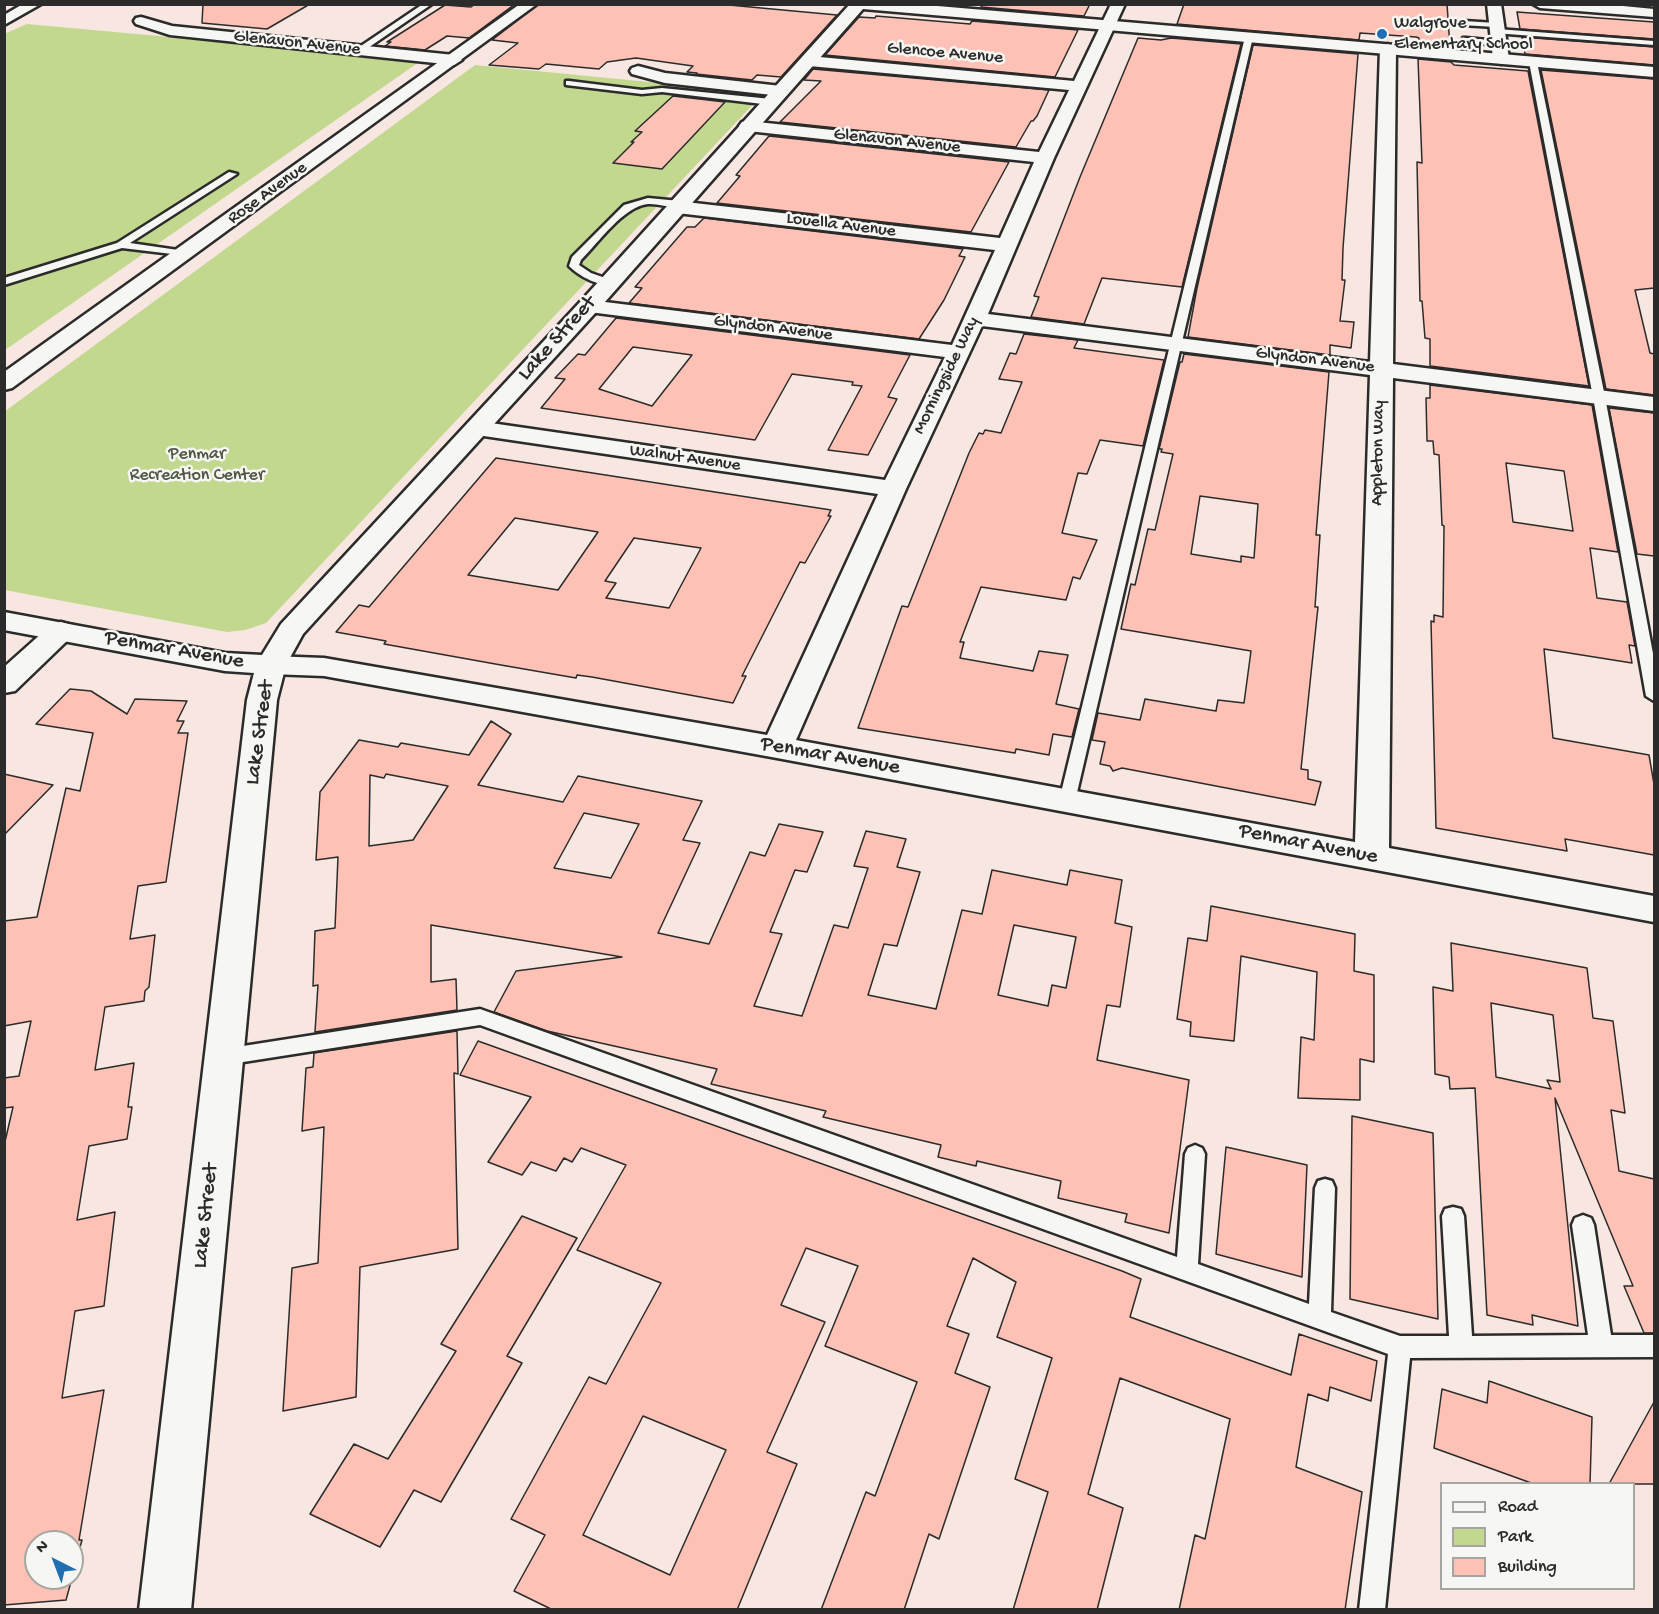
<!DOCTYPE html>
<html>
<head>
<meta charset="utf-8">
<style>
  body { margin:0 }
  #map { position:relative; width:1659px; height:1614px; overflow:hidden; background:#f8e6e0; font-family:"Gochi Hand",sans-serif }
  canvas { display:block }
  .frame { position:absolute; inset:0; border:6px solid #2b2b2b; pointer-events:none }
  .legend { position:absolute; left:1440px; top:1482px; width:195px; height:108px; box-sizing:border-box; background:#f6f6f2; border:2px solid #a5a5a2; margin:0; padding:8px 10px; list-style:none; font-size:18px; color:#2b2b2b }
  .legend li { display:flex; align-items:center; gap:12px; height:30px }
  .legend b { width:30px; border:2px solid #a5a5a2 }
  .north { position:absolute; left:24px; top:1530px; width:60px; height:60px; box-sizing:border-box; background:#f6f6f2; border:2px solid #a5a5a2; border-radius:50%; rotate:318deg; font-size:16px; font-weight:700; line-height:24px; text-align:center; color:#2b2b2b }
  .north::after { content:''; display:block; margin:auto; width:21px; height:27px; background:#1f6fb2; clip-path:polygon(50% 0,100% 100%,50% 72%,0 100%) }
</style>
</head>
<body>
<div id="map">
<canvas width="1659" height="1614"></canvas>
<div class="frame"></div>
<ul class="legend">
<li><b style="height:8px;background:#f6f6f2"></b>Road</li>
<li><b style="height:16px;background:#c1d88e"></b>Park</li>
<li><b style="height:16px;background:#fdc2b5"></b>Building</li>
</ul>
<div class="north">N</div>
</div>
<script>
const context = document.querySelector('canvas').getContext('2d');
context.lineJoin = 'round';
function paint(path, color) { context.fillStyle = color; context.fill(path, 'evenodd'); }
function trace(path, color, width, dash) { context.strokeStyle = color; context.lineWidth = width; context.lineCap = dash ? 'butt' : 'round'; context.setLineDash(dash || []); context.stroke(path); }
function drawText(font, color, halo, rows, align = 'center') {
  context.font = font + ' "Gochi Hand",sans-serif'; context.lineWidth = 5; context.setLineDash([]); context.textBaseline = 'middle'; context.strokeStyle = halo; context.fillStyle = color; for (const [text, x, y, turn = 0] of rows) {
    context.save(); context.translate(x, y); context.rotate((+turn || 0) * Math.PI / 180); context.textAlign = isNaN(turn) ? turn : align; if (halo) context.strokeText(text, 0, 0); context.fillText(text, 0, 0); context.restore();
  }
}
paint(new Path2D(`
  M27,24l395,36 -417,290 -1,-316z
  M475,65l276,27 8,6 -493,525 -21,7 -18,2 -222,-42 -1,-178z`), '#c1d88e');
const building = new Path2D(`
  M203,4h107l-43,25 -65,-6z
  M475,4h40l-46,34 -22,-2 -22,14 -40,-4 6,-4h-4l58,-37 26,2z
  M539,4h179l119,11 -56,62 -24,-2 -5,5 -56,-6 1,-1 -10,-1 6,-6 -57,-8 -29,4 -8,7 -53,-5 -7,5 -50,-4 29,-22 -26,-3z
  M983,4h107l-6,12 -103,-9z
  M1184,4h263l3,43 -31,-2v-7l-3,-1 -56,-4 -1,7 -182,-16z
  M1517,12l137,10v17l-134,-10z
  M876,16l94,8 2,-3 106,9 -23,47 -230,-22 34,-38 16,1z
  M1522,37l132,10v18l-129,-11z
  M1138,38l23,2 10,-2 70,6 -59,243 -80,-9 -18,46 -53,-7 8,-20 -5,-1 46,-119z
  M1253,45l105,9 -15,194 -1,32h3l-5,41 14,1 -3,26 -21,-3v10l-142,-18 9,-49z
  M1418,59l33,3 3,3 74,6 61,315 -159,-20v-27l-5,-1 -3,-37h-2l-3,-139 5,1z
  M813,69l236,21 -12,26 -4,5h-2l-15,26 -236,-25 41,-41 -17,-1z
  M1541,70l113,9v209l-19,2 15,63 4,1v41l-48,-6z
  M673,96l52,6 -63,67 -49,-6 21,-21h-3l11,-10 -7,-1z
  M769,136l240,26 -38,70 -254,-29 23,-27 -4,-1z
  M704,218l259,31 -4,7 6,1 -21,43 -25,39 -290,-36 13,-15 -7,-1 52,-60h8z
  M616,318l294,37 -22,42 9,2 -29,56 -40,-5 34,-64 -10,-1 1,-3 -61,-8 -37,66 -214,-32 24,-29 -10,-1 23,-24 7,1zM633,347l59,8 -40,51 -53,-17z
  M1024,334l54,6 -4,8 90,12 -21,86 -43,-6 -13,34 -9,-1 -16,60 35,7 -17,39 -7,-2 -7,23 -85,-13 -21,55h4l-4,16 73,13 6,-20 29,4 -12,49 23,5 -7,28 -19,-3 -4,21 -33,-6 -1,4 -157,-25 44,-122 6,1 61,-154 10,-20 4,1 2,-4 16,3 21,-51 -23,-3 11,-26 6,1z
  M1184,354l145,18 -13,163h4l-5,72h3l-17,162 7,1v9l13,3 -6,23 -193,-37 -9,3 -3,-5 -10,-2 5,-22 -13,-2 6,-27 42,7 5,-21 71,12 2,-11 26,3 7,-52 -130,-22 10,-45 4,1 13,-56 7,1 18,-76 -12,-2 1,-3h-3l21,-87h2zM1200,496l58,8 -4,54 -13,-2v6l-50,-8z
  M1430,385l162,20 26,147 -28,-4 7,50 30,4 8,44 -6,-1 3,18 -88,-14 9,89 96,17 5,29v71l-89,-16 2,12 -131,-23 -5,-207 3,1v-7l9,2 1,-91 -2,-1 -3,-70 -5,-1 -1,-13h-6l-1,-43h4zM1506,463l58,8 9,60 -60,-9z
  M1609,408l45,5v143l-17,-2z
  M496,458l335,52 -3,6h3l-26,47 -5,-1 -24,47 -34,67h4l-13,27 -141,-26 -15,-2 -1,3 -75,-13 -117,-21 2,-3 -50,-9 23,-27 10,2zM515,518l83,14 -40,58 -90,-15zM634,538l67,10 -32,60 -63,-10 10,-15 -11,-2z
  M70,689l21,2 36,23 8,-15 52,2 -10,20h7l-6,12h10l-22,149 -28,4 -8,53 25,-4 -6,52 -4,4 -1,10 -39,6 -10,63 39,-7 -6,44h4l-5,32 -38,7 -12,74 38,-8 -11,94 -29,5 -13,87 42,-8 -25,150h3l-10,36v-34h-36v36h36l-6,22 -62,5v-459l9,-39 -9,1v-30l15,-2 12,-55 -27,5v-105l33,-4 29,-129 14,3 13,-58 -57,-9z
  M491,721l20,13 -33,51 85,17 15,-26 124,25 -19,39 17,3 -42,90 51,11 41,-92 15,4 14,-32 44,8 -16,40 -12,-2 -25,62 12,2 -28,72 48,10 32,-91 14,3 20,-60 -14,-2 12,-35 40,8 -9,28 23,5 -23,74 -13,-2 -16,51 68,14 26,-99 20,4 10,-44 75,15 3,-15 52,10 -7,43 17,4 -12,80 -13,-2 -10,55 92,20 -20,153 -44,-11 2,-8 -69,-16 3,-17 -84,-20 -1,5 -38,-9 3,-12 -118,-28 3,-6 -115,-27 6,-15 -170,-38 -53,-19 22,-41 106,-14 -191,-32v57l25,-3 1,31 -142,22 3,-47 -5,1 2,-55 20,-3 3,-71 -22,3 4,-68 39,-52 39,7 3,-4 68,12zM386,774l62,12 -35,54 -44,6 1,-71 14,3zM584,813l55,11 -28,54 -57,-10zM1014,925l62,12 -10,51 -14,-3 -4,21 -50,-11z
  M4,774l49,11 -49,50z
  M1211,906l144,28 -1,37 20,4v87l-14,-3v41l-62,-2 3,-61 13,3 3,-68 -76,-16 -7,85 -44,-5 1,-14 -14,-3 11,-81 19,3z
  M1451,943l136,25 6,50 20,3 12,92 -14,-3 8,61 35,8v154h-10l-20,-47h9l-78,-188 23,228 -46,-11 1,10 -46,-10 -12,-227 -25,1 -1,-12 -14,-3 -2,-87 20,4zM1491,1003l62,12 7,67 -13,-2 4,9 -55,-12z
  M457,1031l1,43 -4,-1 4,176 -98,18 -4,130 -73,14 9,-143 26,-5 6,-136 -22,4 4,-63 7,-1 1,-14z
  M478,1041l644,230 19,8 -11,38 161,58 8,-41 78,27 -6,40 -41,-14 -2,14 -20,-7 -12,73 66,25 -17,118h-166l16,-75 10,4 25,-120 -110,-41 -32,116 35,14 -26,102h-84l35,-118 -33,-13 37,-121 -55,-21 19,-55 -43,-24 -26,68 22,8 -14,39 35,14 -51,152 -10,-5 -25,76h-83l45,-118 9,4 42,-114 -92,-36 33,-80 -52,-18 -25,57 44,17 -58,130 30,12 -60,146h-184l-39,-19 31,-56 -34,-16 78,-142 17,7 55,-101 -84,-33 49,-85 -45,-17 -9,14 -8,-4 -8,13 -25,-9 -9,13 -34,-13 43,-65 -71,-22zM643,1416l83,34 -56,125 -87,-40z
  M1352,1116l81,17 5,186 -88,-20z
  M1226,1147l81,18 -5,112 -86,-23z
  M522,1216l55,22 -70,118 15,7 -81,139 -27,-12 -34,57 -70,-33 44,-70 34,15 68,-108 -15,-7z
  M1489,1381l103,36 -2,67h-56l-100,-36 8,-59 45,14z
  M1654,1402v82h-45z`);
paint(building, '#fdc2b5');
trace(building, '#2b2b2b', 1.5);
const service = new Path2D(`
  M423,4h9l-70,48 -7,-2z
  M1464,21l32,2 4,2 -4,2 -35,-2z
  M1497,29l157,12v4l-160,-12 -1,-2z
  M1249,35l4,2 -178,764 -2,4h-12l-2,-4 186,-764z
  M1466,38l33,3 4,2 -4,2 -36,-3v-4z
  M1533,60l4,2 68,335 49,262v42l-8,-5 -53,-299 -64,-335z
  M569,81l73,9 20,-2 109,11 4,3 -4,3 -109,-13 -20,2 -76,-9v-4z
  M229,172l8,2 -107,69 55,8 5,3 -1,2 -67,-8 -118,37v-7l113,-35z
  M648,198l32,3 5,3c-10,7 -25,-1 -37,0 -24,2 -50,39 -67,56l-2,5 12,8 23,8v4c-15,2 -35,-9 -45,-19l3,-9 52,-52z
  M480,1009l697,248 8,-103 3,-6 7,-3 7,3 3,6 -7,110 111,40 6,-116 3,-7 7,-2 7,2 3,7 -4,124 69,24h49l-7,-120 3,-7 8,-2 8,2 3,7 8,120 116,-1 -16,-110 3,-7 8,-3 8,3 3,7 17,110h43v22l-244,1 -25,252h-26l29,-256 -908,-329 -256,40 -7,-2 -3,-6 3,-6 7,-2z`);
const minor = new Path2D(`
  M23,4h18l-37,21v-10z
  M1111,4h14l-71,154 -66,156 382,48 10,-313 8,-5 8,5 -3,315 261,33v14l-261,-33 -4,470 265,48v26l-877,-164 -453,-82 -53,-2 -11,-2 -4,-7 4,-7 11,-2 53,2 443,77 111,-241 -401,-59 -9,-2 -3,-5 3,-5 9,-2 408,59 60,-123 -356,-45 -8,-1 -3,-5 3,-5 8,-1 363,45 43,-95 -318,-37 -7,-2 -3,-4 3,-4 7,-2 323,37 34,-76 -286,-31 -6,-1 -3,-4 3,-4 6,-1 291,31 30,-62 -260,-24 -8,-5 8,-5 265,25zM982,326l388,49 -15,467 -559,-102 110,-251z
  M1487,4h14l8,55 -2,3 -6,2 -8,-5z
  M1533,4h69l52,5v8l-114,-9z
  M141,17l31,9 282,29 8,5 -8,5 -284,-30 -34,-11 -2,-3 2,-3z
  M638,66l27,7 116,13 8,5 -8,5 -116,-13 -33,-9 -2,-3 2,-3z
  M61,622l10,3 4,6 -4,6 -56,54 -11,2v-26l47,-42z`);
const tertiary = new Path2D(`
  M520,4h17l-525,384 -8,2v-18z
  M850,4h64l740,63v10l-791,-68 -266,302 -294,323 -17,31 -9,35 -86,910h-52l108,-910 7,-27 -29,-2 -221,-41v-18l221,41 37,2 19,-31 300,-323z`);
trace(service, '#2b2b2b', 5);
trace(minor, '#2b2b2b', 5);
trace(tertiary, '#2b2b2b', 5);
paint(service, '#f6f6f2');
paint(minor, '#f6f6f2');
paint(tertiary, '#f6f6f2');
for (const [x, y, r, color] of [
  [1382,34,6,"#1f6fb2"]
]) { const dot = new Path2D(); dot.arc(x, y, r, 0, 2 * Math.PI); context.fillStyle = color; context.fill(dot); trace(dot, '#f6f6f2', 2); }
drawText('18px', '#2b2b2b', '#f6f6f2', [
  ["Walgrove",1394,24],
  ["Elementary School",1394,45]
], 'left');
drawText('18px', '#2b2b2b', '#f6f6f2', [
  ["Glenavon Avenue",297,44,6],
  ["Glencoe Avenue",945,54,5],
  ["Glenavon Avenue",897,142,6],
  ["Rose Avenue",268,194,-36],
  ["Louella Avenue",841,226,7],
  ["Glyndon Avenue",773,329,7],
  ["Glyndon Avenue",1315,361,7],
  ["Morningside Way",947,376,-64],
  ["Appleton Way",1379,453,-89],
  ["Walnut Avenue",685,459,8]
]);
drawText('18px', '#505644', '#f6f6f2', [
  ["Penmar",197,455],
  ["Recreation Center",197,476]
]);
drawText('22px', '#2b2b2b', '#f6f6f2', [
  ["Lake Street",558,339,-48],
  ["Penmar Avenue",174,651,10],
  ["Lake Street",261,733,-82],
  ["Penmar Avenue",830,757,10],
  ["Penmar Avenue",1308,845,11],
  ["Lake Street",207,1216,-84]
]);
</script>
</body>
</html>
